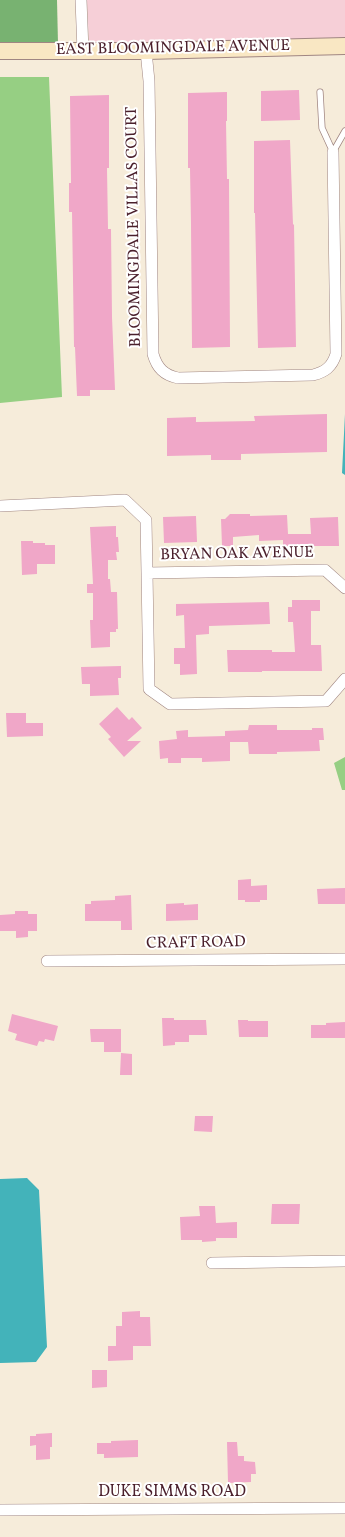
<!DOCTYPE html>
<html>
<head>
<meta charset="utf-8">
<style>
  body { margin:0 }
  canvas { display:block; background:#f6ecda }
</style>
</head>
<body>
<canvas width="345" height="1537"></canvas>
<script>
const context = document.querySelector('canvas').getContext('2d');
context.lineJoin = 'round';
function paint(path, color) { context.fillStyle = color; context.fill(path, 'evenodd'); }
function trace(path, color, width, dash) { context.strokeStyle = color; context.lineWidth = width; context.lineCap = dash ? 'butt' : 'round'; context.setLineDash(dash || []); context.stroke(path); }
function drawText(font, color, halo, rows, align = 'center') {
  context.font = font + ' Vollkorn,serif'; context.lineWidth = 4; context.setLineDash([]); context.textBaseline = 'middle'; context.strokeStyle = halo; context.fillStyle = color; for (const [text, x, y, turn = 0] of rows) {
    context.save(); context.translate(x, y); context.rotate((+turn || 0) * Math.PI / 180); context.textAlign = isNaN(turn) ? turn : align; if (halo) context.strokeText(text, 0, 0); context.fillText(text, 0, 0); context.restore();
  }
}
paint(new Path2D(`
  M87,0h258v39l-193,5h-63z`), '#f6cfd7');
paint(new Path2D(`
  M0,77h49l13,320 -62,6z
  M345,757v33h-3l-8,-27z`), '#96cf83');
paint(new Path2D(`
  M0,0h57l1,44h-58z`), '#78b271');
paint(new Path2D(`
  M345,414v61l-3,-2z
  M27,1178l12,12 8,157 -11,15 -36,1v-184z`), '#43b3ba');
paint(new Path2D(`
  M299,90l1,30 -39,1v-30z
  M227,92v29h-1l1,58h2l1,168 -38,1 -1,-124 -1,-56h-2v-75z
  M109,95v73h-2l1,61h3l1,88 3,73h-25v6h-13l-2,-49h-1l-2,-135h-3v-29h2l-1,-87z
  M290,140l3,85 1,-1 2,123 -38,1 -3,-135h-1v-72z
  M327,414v38l-86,2v6h-30v-5l-44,1v-38l29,-1v5l59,-1 -1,-5z
  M230,514h20v2l37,-1 1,19h23l-1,-16 28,-1 1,29h-56v-6l-24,1v-6l-26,2v9h-11l-1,-27h4z
  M196,516l1,26 -33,1 -1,-26z
  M116,526v11h2l1,15h-3l1,8h-9v19h2l1,13h6l1,37h-2v3h-6v15l-19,1 -1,-28h3v-27h-6v-9h6l-3,-57z
  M21,541h12v2h12v2h10v19h-18v10l-15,1z
  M292,600h28v11h-9v34h10l1,26h-60v1h-34l-1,-22h45v2h23l-2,-30h-5v-15h4z
  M269,602l1,22 -61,2v8l-13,1 1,39 -17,1v-11h-6v-16h11l-1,-33 -8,1v-12z
  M121,666v12h-3l1,17 -29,1v-12h-8l-1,-17z
  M117,707l12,13 3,-3 10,11 -15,13h14l-17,16 -16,-18 3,-2 -12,-13z
  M6,713h20v10h17v13l-36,1z
  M249,725h28v5h35v-2h11l1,12h-5l1,11 -43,1v2h-28l-1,-12h-18v19l-28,1v-4h-21v5h-13v-5l-8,1 -1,-18 18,-2 -1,-8 12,-1v7l37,-1v-5l23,-1z
  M251,879v7l16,-1v15h-7v2h-15v-2h-7v-20z
  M345,888v16h-27l-1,-15z
  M131,895l1,35h-11v-9h-36v-17h6v-3l24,-1v-4z
  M184,903v2l14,-1v16l-32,1v-17z
  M15,911h13v3h9v17h-9v6l-12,1v-7h-16v-16l15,-1z
  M12,1014l46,12 -4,15 -9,-2 -1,3 -5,-1 -2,5 -22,-6 2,-6 -9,-3z
  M162,1018h12v2h32l1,15h-18v7h-14v3l-12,1z
  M238,1020h10v1h20v16h-29z
  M345,1022v16h-34v-13h15v-2z
  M90,1029h31v23h-17v-10h-13z
  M121,1053l11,1v21h-12z
  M195,1116h18l-1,16 -18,-1z
  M272,1204h28l-1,20h-28z
  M199,1206h16l1,17 21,-1v16h-21v3l-14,1v-2h-21l-1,-23 20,-1z
  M140,1311v6h10l1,29h-18v14l-25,1v-15h8v-20h6v-14z
  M92,1370h15v17l-15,1z
  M52,1433v14h-2v12l-14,1v-15l-6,1v-10h6v-2z
  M138,1440v17l-34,1v-4h-7v-11h14v-2z
  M227,1442h10l1,14h6v5l11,1 1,12h-5v8l-23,1z`), '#f0a7c8');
const lane = new Path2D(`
  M320,92l2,36 11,24
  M333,152l12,-21`);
const street = new Path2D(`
  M81,0l2,51
  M146,51l3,30 4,273c4,14 11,21 25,24l135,-3c12,-3 19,-8 23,-21l-3,-202
  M0,506l125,-6 21,20 1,53
  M345,588l-20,-18 -178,3 2,116 21,15 156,-3 19,-22
  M47,961l298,-2
  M212,1263l133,-2
  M0,1510l345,-2`);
const secondary = new Path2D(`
  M0,51h146l199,-5`);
trace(lane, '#a08682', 7);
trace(street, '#a08682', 12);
trace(secondary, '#a08682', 18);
trace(lane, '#fff', 5.5);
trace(street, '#fff', 11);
trace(secondary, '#f9e7c3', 16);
drawText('16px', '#4a1f2b', '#fff', [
  ["EAST BLOOMINGDALE AVENUE",173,49,-1],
  ["BLOOMINGDALE VILLAS COURT",135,227,-91],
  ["BRYAN OAK AVENUE",237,555,-1],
  ["CRAFT ROAD",196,944,-1],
  ["DUKE SIMMS ROAD",172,1493]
]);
</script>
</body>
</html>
